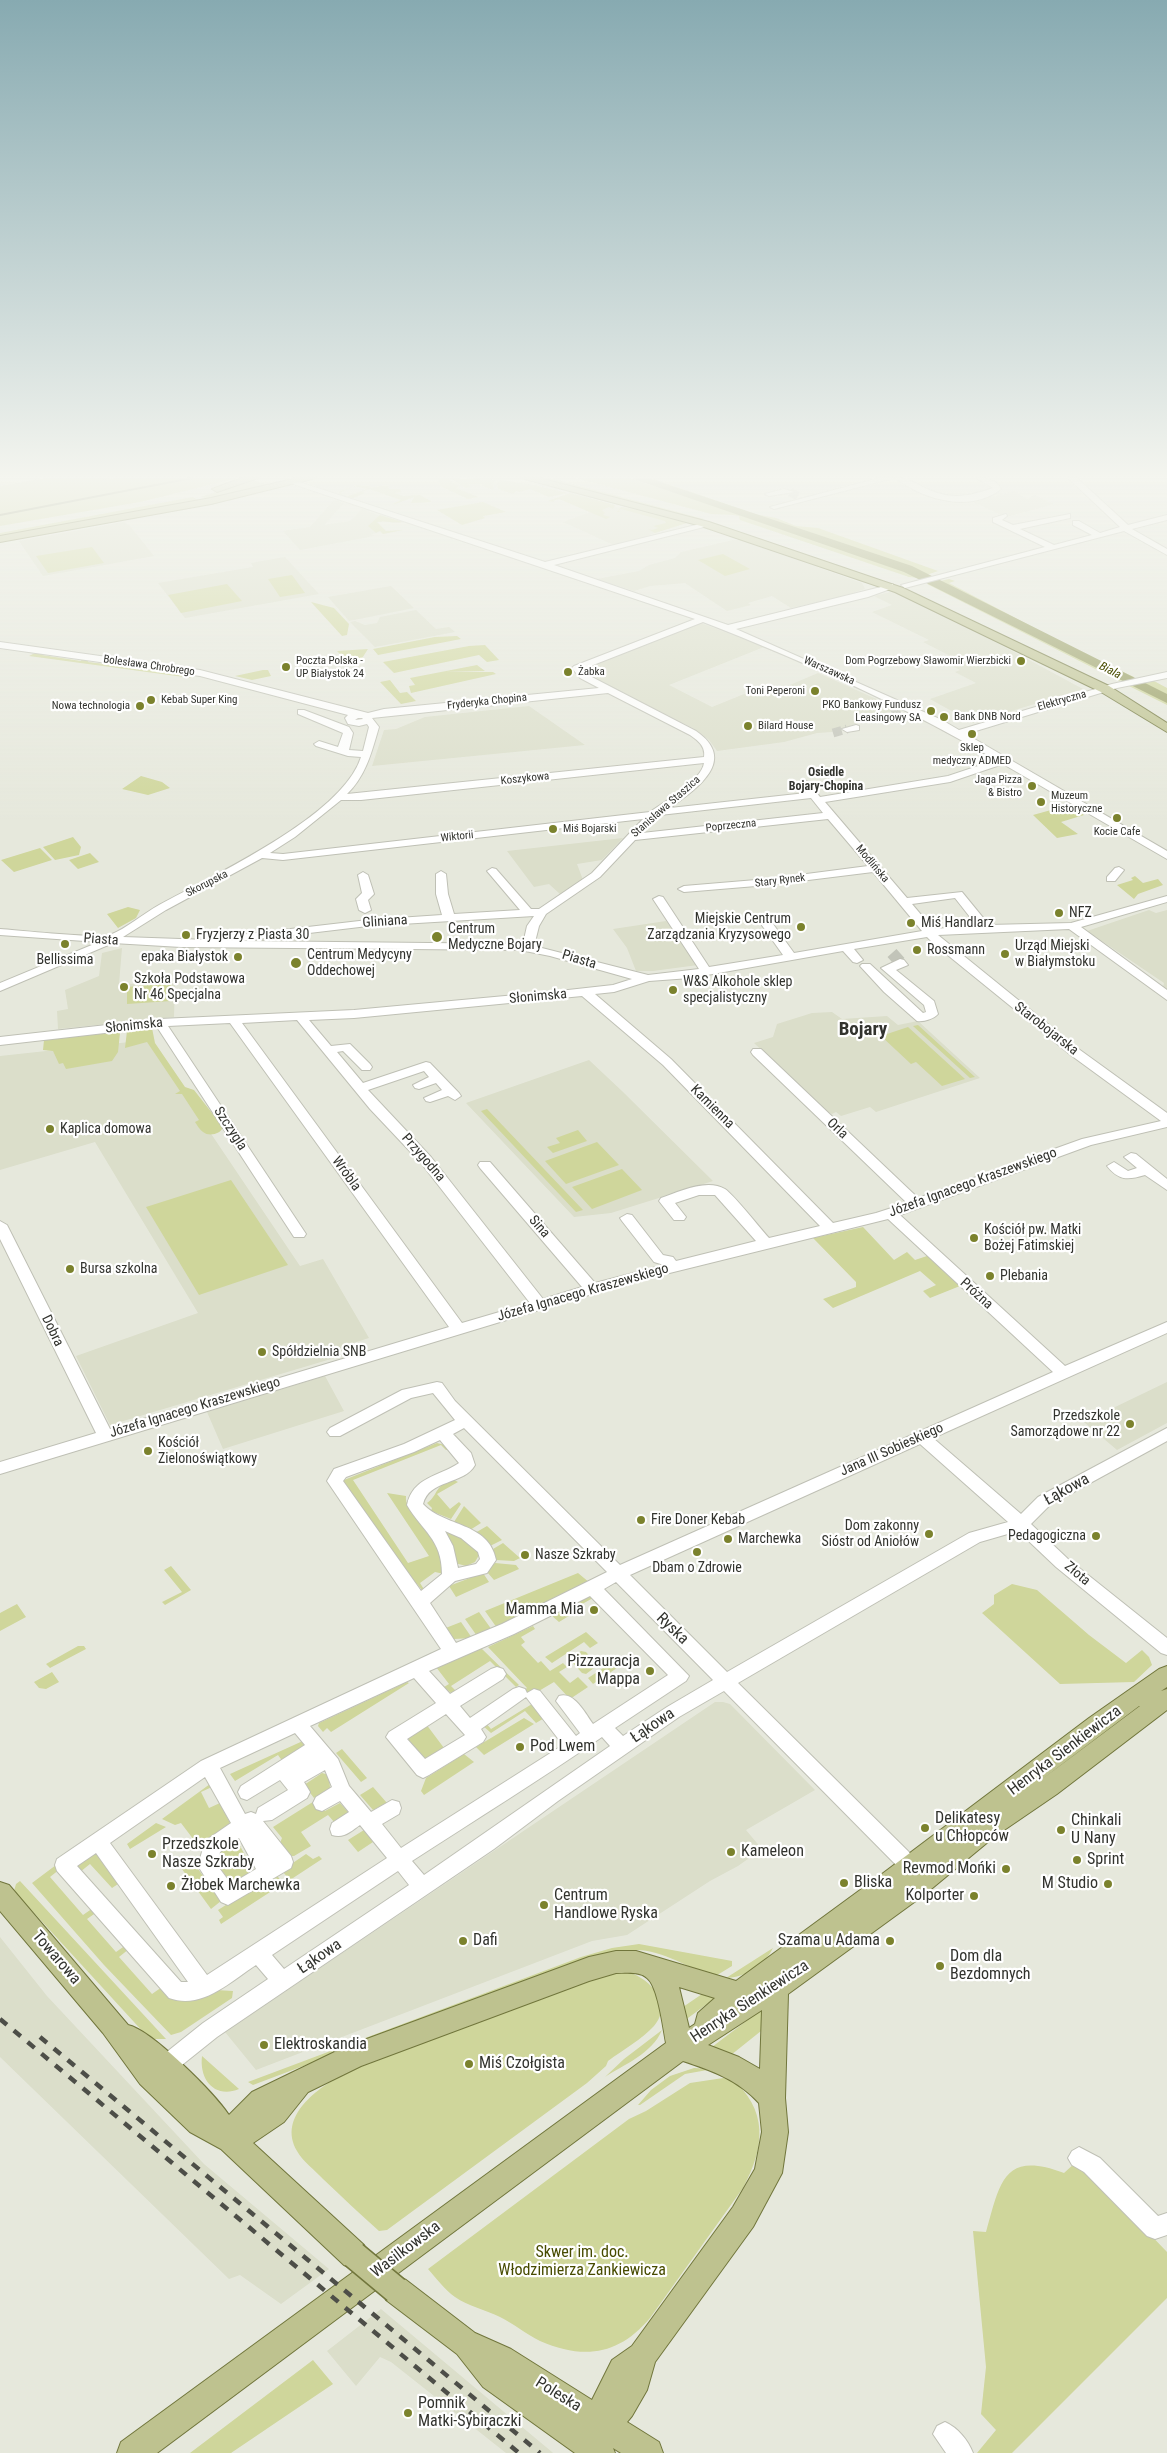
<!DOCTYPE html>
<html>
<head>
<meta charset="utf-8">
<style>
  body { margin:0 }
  canvas { display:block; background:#e6e8dc }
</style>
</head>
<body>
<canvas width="1167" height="2453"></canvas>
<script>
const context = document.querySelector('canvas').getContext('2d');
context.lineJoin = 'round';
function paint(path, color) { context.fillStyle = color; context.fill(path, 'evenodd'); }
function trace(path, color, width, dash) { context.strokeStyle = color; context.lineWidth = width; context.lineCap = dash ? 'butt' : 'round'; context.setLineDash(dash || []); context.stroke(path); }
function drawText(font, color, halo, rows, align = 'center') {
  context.font = font + ' "Roboto Condensed",sans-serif'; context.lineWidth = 4.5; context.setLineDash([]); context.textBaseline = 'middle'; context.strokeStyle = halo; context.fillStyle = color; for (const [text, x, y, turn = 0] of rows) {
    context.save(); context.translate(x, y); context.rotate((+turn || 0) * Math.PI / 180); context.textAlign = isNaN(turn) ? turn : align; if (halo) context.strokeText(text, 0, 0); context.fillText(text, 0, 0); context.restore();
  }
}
paint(new Path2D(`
  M1015,491l12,8 7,-4 20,9 -48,13 -33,-15z
  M334,500l10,3 -20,22 26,-4 12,-12 19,7 -12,10 7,7 -5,1 3,2 -74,14 -17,-19 27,-4z
  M609,505l73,19 -66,22 -53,-24z
  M124,522l6,4 24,30 -111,20 -24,-35z
  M733,540h8l121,43 3,6 -22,7 -52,12 -19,-12 -24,7 3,2 -24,6 -42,-28 -35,3 -16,5 -37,-12 42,-8 10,-6 26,-7 6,-6z
  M285,557l34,37 -134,24 -27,-35 95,-16 -2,-4z
  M391,586l23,22 -65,13 -21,-24z
  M894,591l83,41 106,57 -110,34 -43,-24 46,-16 -21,-11 5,-2 -13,-7 11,-3 -35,-18 6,-2 -57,-28 20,-7 -18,-9z
  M416,610l20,19 13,-2 6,5 -80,15 -25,-25 5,-1 10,4 12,-2 3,-6z
  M701,623l63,24 -95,38 43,22 47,-19 12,5 47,-20 81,36 -67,23 -15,1 -33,9 -67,9 -8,-11 -16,-12 -94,-47 -16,-10v-3l31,-14z
  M529,706l56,39 -213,21 12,-36 12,-1 29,-12z
  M623,838l-21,22 -25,4 6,16 -22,15 -12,-11 -15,3 -27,-36z
  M1149,910l7,3 11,-3v80l-4,-3 1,-4 -77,-52z
  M666,921l32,44 -45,6h-17l-9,-23 -14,-19z
  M122,948l-3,36 56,-1 -1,34 -116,12 -1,-18 11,-2 -3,-19 34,-14 3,-23z
  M832,1012l10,7 45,-3 11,9 20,-4 62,57 -104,34 -6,-5 -29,9 -5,-4 -4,2 -6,-3 -72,-68 19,-6 4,-13 35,-11z
  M148,1040l152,226 23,-7 46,79 -19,6 -2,8 -7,4 -231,69 -34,-69 122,-43 -103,-171 -95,28v-114z
  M589,1060l33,31 91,90 -102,32 -37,4 -108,-114z
  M325,1376l19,35 -121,38 -16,-37z
  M1167,1382v41l-50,27 -33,-28z
  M715,1702h8l7,2 85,86 -69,40 16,19 -24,17 -28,15 -83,54 -35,6 -336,129 -31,-38z
  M0,1937l47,59 157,168 125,105 -48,35 -41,-29 -11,4 -229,-222z
  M381,2309l171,143 1,1h-47l-115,-91 -11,-5 -24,29 -29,-35z`), '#dbdeca');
paint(new Path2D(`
  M45,478h56l3,2 11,-2h123l-98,24 -140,24v-40z
  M447,478l12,9 -3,1 22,9 -10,2 -28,-13 -2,-8z
  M451,478l47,2 -4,2 -1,8 -13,-5 4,-1h-15l1,3 -5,1z
  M550,478l154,41h-8l-154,-40z
  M576,478h54l48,16 -9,-6 -28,-10h10l104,36 21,4 20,8 22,2 120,43 -20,7 -9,-1 -169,-57 -1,-4c-8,-2 -19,-1 -28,-2z
  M252,480l21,6 -60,13 -12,-2z
  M500,480l35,5 32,8 -18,4 -19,-8 -10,3 -4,-1 -3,3 -15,-5 -1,-6z
  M358,485l13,1 -2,2 19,-3 1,4h11l1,3 -6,1 8,3 17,-1 12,7 -21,1 3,-6 -19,7h-2l8,-4 -32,-11 -7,3 3,1 -14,6 -12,-5 1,-3 12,-4 -12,6 6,4 21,-8 -13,-3z
  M570,493l45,12 -2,4 -4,-2 -7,3 3,3 -2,2 7,2 -4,2 -47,-20 -6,2 2,1 -7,-1z
  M193,497l6,4 -199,36v-4z
  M483,502l23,10 -23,4 2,2 -23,7 -25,-15z
  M621,507l8,1 58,15 -32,10 -7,-4 4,1 6,-2 -5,-2 13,-3 -1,-2 -44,-12 -3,2 3,1h-4z
  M380,515l23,7c-10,2 -16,-2 -26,0l9,9 17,-1 -20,4 -3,-3 -4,2 -8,-7z
  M92,547l12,16 -56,10 -12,-17z
  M723,554l27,15 -25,7 -27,-16z
  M292,575l13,18 -25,4 -12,-18z
  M949,579l6,2 -6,2 158,83h3l24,11 -15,4 -192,-97z
  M227,584l15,17 -61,12 -13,-18z
  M311,602l23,6 15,16 -2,11 -5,1z
  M457,636l4,3 -83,16 -5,-6 62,-12z
  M485,645l14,15 -12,2 -8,-7 -85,18 -11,-11 86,-16z
  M368,649l-9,14 -8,2 -14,-14z
  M35,653h7v2l39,6 1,-3 7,1 -1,3 52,6v-2l11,1v3l40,6 3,-2 -3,4 -162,-22z
  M477,665l8,6 -41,1h49l3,2 -85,19 -2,-7 6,-1 -5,-7z
  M263,670h5l3,6 -19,4 -17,-4z
  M390,680l10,13 7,-1 9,9 -15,3 -21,-22z
  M1154,681l13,7v17l-38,-19z
  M141,776l21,6 8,6 -22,7 -26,-6z
  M1069,805l15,10 -23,7 17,12 -21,4 -24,-23z
  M73,837l8,10 -2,8 -24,5 -12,-13z
  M40,848l12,12 -38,12 -13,-12z
  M90,853l9,9 -21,7 -9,-9z
  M1135,876l8,7 15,-4 5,6 -25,9 -4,5 -17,-14 16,-5 -2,-2z
  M128,907l12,3 -4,8 -18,10 -11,-14z
  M171,983v18l-44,3v-17z
  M918,1025l57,52 -5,1 -57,-52z
  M908,1027l57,52 -23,7 -26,-24 -5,2 -30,-28z
  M152,1028l3,15 30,44 9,3 29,37c-2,7 -14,10 -20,5 -3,-2 -6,-7 -8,-10l4,-2 -17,-26h-7l5,-3 -33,-49 -22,6 2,-17z
  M118,1032l2,1 -2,19 -6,9 -46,8 -3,-6 -4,1 -6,-13 -10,-1 1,-10z
  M487,1109l96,101 -7,2 -95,-101z
  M578,1130l9,11 -34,12 -6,-6 13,-4 -4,-5z
  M597,1142l22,23 -53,19 -21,-23z
  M622,1169l20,21 -50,19 -20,-22z
  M231,1180l57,85 -89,30 -53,-88z
  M863,1227l31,33 13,-8 8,8 18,-6 32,30 -35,14 -7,-7 13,-6 -16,-14 -87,37 -10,-9 33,-12v-5l-43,-44z
  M437,1443l8,2 4,5h-3l-5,-5 -88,35 55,83 21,-7 -42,-63 19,3c-2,14 20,28 27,39 7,11 10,26 11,39l-9,-2 -15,11 5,8 -7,2 4,-3 -5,-6 -3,2 -70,-102v-4z
  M454,1480l4,2 -21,12 13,15 9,-7 2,2 -10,15 -20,-8 1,-3 -5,-5c12,-8 7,-19 27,-23z
  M464,1506l17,17 -11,7 -16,-8z
  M440,1526l37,21 2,8 -4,7 -9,4 -11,-3 -3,-20z
  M487,1526l15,14 -12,6 -15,-13z
  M503,1543l17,15 -6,3 -18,-1 -3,-11z
  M495,1563l21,2 3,4 -25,11 -7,-8z
  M171,1566l20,24 -26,15 -3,-3 20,-10 -18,-22z
  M483,1573l6,9 -33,15 -7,-11z
  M578,1573l12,10 -76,34 -3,5 -14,6 -12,-17z
  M1012,1584l25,6 52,45 37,28 16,-13 7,7 3,8 -18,17 -74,2 -78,-71 12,-9v-9z
  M589,1597l4,1 -18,10 2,3 -18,11 -7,-6z
  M17,1604l9,13 -26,14v-18z
  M479,1612l13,18 -15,6 -12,-17z
  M461,1622l11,16 -18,1 -11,-10z
  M533,1626l2,3 -14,8 4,5 -4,3 17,18 3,-2 9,10 13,-8 4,4 -8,5 11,11 8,-6 10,10 -18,12 -16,-17 -27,16 -6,-6 6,-4 -39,-41z
  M586,1632l12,11 -8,5 -6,-6 -32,21 -7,-6z
  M78,1646h6l2,3 -36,19 -4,-4z
  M481,1648l38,37 -3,2 -26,-26 -39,25 7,7h-7l-7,-6 5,-3 -13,-17z
  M581,1651l5,1 12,13 -12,9 -4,-1 -13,-14z
  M611,1663l6,5 -24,16 -5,-6z
  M52,1672l7,10 -13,7 -7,-1 -5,-6z
  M407,1682l2,1 -78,49 -4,-4 -4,4 -5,-6 1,-3z
  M532,1704l14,13 -10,6 -11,-12 -34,22 -9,-8 3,-3 6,7z
  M524,1718l10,6 -50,31 -8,-8z
  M426,1724l18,24 -21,13 -14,-17v-8z
  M305,1740l2,4 -24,18 -5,-7 -43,26 -5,-7z
  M342,1749l25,29 -6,4 -25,-29z
  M464,1754l10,8 -50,33 -3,-4 5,-13z
  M322,1773l7,2 1,13 -16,10 -10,-13z
  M210,1784l2,3 -11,5 8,16 11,-5 11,22 -2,4 -29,19 -19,-25 -6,2 -13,-6z
  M373,1787l14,16 -14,7 -13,-15z
  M316,1800l9,11 15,-8 8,9 -1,4 -12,7 -7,-8 -27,17 10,14 -17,10h-3l-11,-13 2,-5 -9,-11z
  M156,1823l10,4 -36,22 -3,-5z
  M364,1830l9,12 -15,10 -10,-12z
  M236,1838l17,33 -21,13 -16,-21 4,-16z
  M96,1851l25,31 -9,6 -22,-24 -10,8 -3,-6z
  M306,1854l7,5 6,-3 3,3 -32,21 -7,-8 1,-3z
  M195,1856l5,6 -4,4 25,35 -10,8 -32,-44z
  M56,1865l4,4 -10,8 33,38 10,-7 4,4 -10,7 29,33 10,-7 3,4 -10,8 33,37 10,-7 71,4 -1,7 -51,34 -10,3 -67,-70 -72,-82z
  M275,1874l9,9 -63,41 -2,-4 4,-3 -5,-7z
  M20,1881l146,158h-12l-9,-5 -131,-143 2,-7z
  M639,1944l93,17v5l-18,11c-25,-9 -53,-28 -80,-27 -19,0 -36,6 -53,11l-328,124 -5,-3 333,-125 31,-9z
  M773,1948c-9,18 -27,29 -47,30z
  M627,1972c22,5 47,32 27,54 -12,13 -31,24 -46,35l-2,5 -19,17 -200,147 -8,1c-19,-17 -37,-34 -56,-52 -8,-9 -20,-17 -26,-28 -20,-35 21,-63 48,-78l254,-100z
  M705,1992l14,3 -35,26 -1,-14z
  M766,2006v21l-35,28 -19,-8z
  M662,2030c-10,24 -39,35 -57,47l19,-18z
  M202,2056l37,33c-24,10 -40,-9 -37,-33z
  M694,2068l19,1 -28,5 -45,31h-2l13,-15 19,-14z
  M730,2077c39,33 35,70 13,111l-93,130c-31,37 -66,42 -110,23 -14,-7 -26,-17 -40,-24 -14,-7 -32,-11 -45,-20 -10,-7 -19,-19 -27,-28l201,-150 17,-8 44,-28z
  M1075,2163l17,11 75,78v46l-155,155h-35l19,-23 -15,-16 5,-47 -13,-136 13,1c14,-49 17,-82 78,-59z
  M313,2360l20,24 -102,69h-41z`), '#cfd69b');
trace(new Path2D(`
  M0,515l192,-37`), '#777c50', 2);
paint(new Path2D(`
  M631,478h17l264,88 255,128v9l-263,-131z`), '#959b5e');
trace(new Path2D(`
  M790,492l8,4
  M892,714l11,-4
  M833,733l14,-4`), '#c2c4b9', 9, [9, 4.5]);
trace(new Path2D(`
  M892,953l8,9`), '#c2c4b9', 12, [12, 5.5]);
const minor = new Path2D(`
  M879,478h15l-120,31 -4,-2z
  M896,478c12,0 19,5 29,10 24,12 43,9 68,0l-17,-10c10,0 21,2 25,11 -30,24 -78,11 -105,-11z
  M1068,478h9l51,47 39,-10v5l-35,9 35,20v6l-43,-24 -219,57 -4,-3 144,-38 -52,-25v-4l13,-4 1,2 -5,4 11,5 57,-11v4l-50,11 34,16 38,-10 -19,-10v-4h6l21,12 20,-6z
  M293,480l252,82 163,-40v4l-154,39 174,60 165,-41v4l-25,9 -132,32 206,91 17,10 153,-46 55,-12v6l-50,10 -151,46 201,117v8l-164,-95 -53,18 -125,20 82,96 55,-6 27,33 82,-2 96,-27v6l-86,25 86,63v10l-98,-71 -131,6 142,115 87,63v14l-76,18 -191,70 165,151 102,-44v11l-234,105 88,76 17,-17 129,-69v13l-117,64 -19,19 37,35 99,79v17l-6,-2 -105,-86 -38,-36 -38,11 -242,141 180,178 2,6 -2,6 -7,2 -7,-2 -180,-182 -45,26 -121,84 -64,48 -277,188 -45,36 -7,3 -7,-3 -3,-7 3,-7 45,-36 65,-44 -12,-14c-26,17 -54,45 -87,33l-112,-127 -2,-6 2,-6 144,-98 240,-112 -114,-168 7,-12 70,-25 51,-24 -22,-27 -22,5 -71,38h-10l-3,-4 3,-4 72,-38 35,-8 5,1 13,18 165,164 433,-193 -165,-153 -263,65 -625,190v-12l96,-29 -96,-194v-18l7,4 103,204 339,-102 -219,-304 -62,3 136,205 2,3 -2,3h-10l-137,-210 -157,18v-8l160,-18 194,-9 205,-19 54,-6 19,-6 -82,-23 -30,-6 -339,-3 -68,-4 -113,48v-8l99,-41 -99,-7v-6c17,1 100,10 110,6 17,-7 33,-21 49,-30 53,-29 184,-89 202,-148l-13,-1 -32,-10 -2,-2 5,-3 19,6 5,-14 -45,-19v-4h6l45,17 4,6 -4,17 14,1 6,-24 -2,-3 -8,2 -11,-2 -3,-6 3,-3 -148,-39 -200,-28v-6l200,28 168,43 16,-4 215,-21 -19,-10 -8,-10 2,-2 121,-47 -402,-135zM703,622c100,39 200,83 293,138l-48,16 -128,21 -13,-16 -4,-1 -5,3 8,10 -136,15c28,-20 68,-48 26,-77l-110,-57 -3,-5zM608,693l82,42c7,5 16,11 14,22l-357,37c19,-18 25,-43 32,-67l-7,-9zM358,718h4l1,1 -8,1zM704,763c-2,17 -40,39 -54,49l-367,42 -13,-1 25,-16 46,-37h20zM811,798l12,15 -181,20 18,-18zM643,819l-51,54 -53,36h-8l-35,-40 -4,-1 -5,3 33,39 -66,4 -6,-20 -2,-20 -5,-3 -5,3v20l6,21 -74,5 -129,15 -6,3 4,3 -114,-4 43,-27 96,-52 21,2zM828,819l40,47 -100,13 -84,7 -6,3 6,3 84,-7 105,-13 49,59 -128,22 -21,-29 -3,-8 -4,-1 -6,3 1,6 22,31 -74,12 -46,-70 -4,-1 -6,3 46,70 -51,6 -114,-29 5,-20 7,-12 54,-37 35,-37zM955,898l22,28 -44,3 -21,-25zM534,916l-7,10 -4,18 -281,-3 126,-15zM927,937l7,7 138,112 89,65 -79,18 -164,59 -157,-149h-8l-2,3 2,3 154,148 -31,10 -43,10 -162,-164 -76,-65 19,-2 35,-11 41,-3 153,-27 10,11 4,1 6,-3 -9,-11zM582,996l81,69 157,161 -51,12c-10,-11 -34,-42 -44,-49 -18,-11 -47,3 -64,9l-2,3 15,19h10l2,-3 -11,-14 24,-8h16l41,46 -80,20 -3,-4 -10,-2 -31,-40 -5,-1 -7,4 2,3 32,41 10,3 -69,18 -105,-121h-10l-2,3 2,3 102,119 -39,12 -112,-142 -63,-67 56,-19 5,6 -16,8 2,3 4,1 17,-6 6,7 -18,8 2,3 4,1 18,-6 7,4 6,-4 -2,-3 -29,-30 -4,-1 -63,21 -26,-31 6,-1 19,19h8l2,-3 -2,-3 -20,-20 -19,2 -22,-26 45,-2zM297,1020l73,89 51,54 109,140 -68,20 -220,-300zM464,1428l143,144 -105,52 -46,19 -26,-40 25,-22 32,-8 9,-13c-7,-38 -52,-33 -73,-56 6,-25 41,-19 52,-39l-4,-12 -18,-19zM440,1440l19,23c-21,14 -46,14 -52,42 15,26 35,34 35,69l-21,17 -78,-110 3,-4 68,-25zM920,1444l88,78 -39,11 -242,139 -97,-97zM445,1531l16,7 17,14 2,7 -4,5 -18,4 -5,-22zM616,1582l97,98 -46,27 -44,29 -8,-8 71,-47 3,-5 -85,-87zM590,1596l78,79 -75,49c-8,-11 -19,-33 -34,-28l-3,5 24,32 -4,3 -36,-45 -6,-2 -7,4 -2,-4 -6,-2 -6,2 -43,29 -10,-12 43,-27 3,-5 -3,-5 -6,-2 -6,2 -41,25 -21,-23 85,-37zM414,1678l22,25 -47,29 -3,5 31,38 6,3 6,-3 54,-33 3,-5 -5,-8 45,-32 37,48 -162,103 -19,-24 17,-10 2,-6 -2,-6 -7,-2 -21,12 -22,-26 -11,-27 -28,-33zM446,1714l19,21 -40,24 -18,-20zM295,1733l10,12 -64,41 -3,6 3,6 6,2 33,-20 8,10 -30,18 -2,6 -5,-2 -6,2 -25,-46zM602,1737l8,9 -186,129 -12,-14c63,-41 128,-81 190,-124zM325,1770l7,17 -16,10 -3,6 3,6 6,2 18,-10 9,11 -17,11 -2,6 2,6c12,4 19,-4 28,-10l27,33 -180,117 -97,-132 95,-66 26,46 -26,18 -7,25 23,36 7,3 63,-37 2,-6 -2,-6 -28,-35 9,-1 35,-22 3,-6 -6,-10zM239,1838l17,31 -25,15 -14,-19 3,-13zM96,1853l92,129h-7l-104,-116zM398,1871l11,14 -125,84 -12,-14z
  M784,489l10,3 -25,4 -4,-2z
  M856,725l3,1v4l-12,2 -5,-3z
  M1119,867l5,3 -9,11h-8v-4l8,-9z
  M363,872l5,3 6,19 -6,6 3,10 -6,3 -6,-3 -3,-11 6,-6 -4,-18z
  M900,959l4,1 4,5 -12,5 38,31 4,13c-4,5 -15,8 -21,7l-33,-29 -24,-26 2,-2h8l53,49 3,-1 -2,-7 -43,-37z
  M1131,1153l5,1 31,25v11l-22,-15c-17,5 -26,6 -38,-9l7,-4 14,9 9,-3 -13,-11z
  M1079,2147l21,11 58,58 9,-3v22l-12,4 -8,-3 -63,-64 -12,-7 -4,-7 4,-7z
  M945,2422c13,6 23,18 28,31h-27l-13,-19 4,-8z`);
const major = new Path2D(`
  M242,478h16l-41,14 -5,-3z
  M297,478h19l-105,26 -211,38v-6l211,-38z
  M521,478h18l170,44 194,66 206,98 58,37v9l-66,-40 -206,-100 -194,-66z
  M1167,1666v21l-6,4 6,-2v21l-110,84 -63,43 -70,58 -136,99 -3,104 3,34 -6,41 -29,54 -98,135 -8,28 -15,26 -5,6 32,20 4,11h-42l-8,-5 2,5h-40l-92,-66 -26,-33 -71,-54 -4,-10 3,-7 -228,170h-40l4,-11 242,-177 -9,4 -10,-4 -123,-116 -31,-17 -50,-48 -37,-51 -103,-122v-29l9,3 119,140c24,5 87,69 101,90l23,-23 93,-45 244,-90 27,-6h20l100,30 146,-107 207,-156 70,-49zM1139,1706h1l-99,74zM616,1973c10,0 24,-2 31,5 11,8 16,50 19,65l-302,221 4,-9 -4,-10 -111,-102 31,-21 24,-30 53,-26 228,-85zM679,1987l36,11 -17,15 -3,11 -6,4zM762,2010l-2,59 -21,-12 -31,-12zM683,2061c30,10 55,19 76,42l3,29 -7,37 -22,38 -101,139 -20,14 -20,40 -81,-51 -36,-16 -69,-53 -10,-4 -3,1z`);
trace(minor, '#bfc0b5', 2);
trace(major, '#71763c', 2);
paint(minor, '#fff');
paint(major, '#bec28f');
trace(new Path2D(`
  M0,2019l519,434
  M40,2037l500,416`), '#4d4e48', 4.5, [9, 9]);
const majorBridge = new Path2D(`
  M354,2255l42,35`);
trace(majorBridge, '#71763c', 29, []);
trace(majorBridge, '#bec28f', 26);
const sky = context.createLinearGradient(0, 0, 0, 822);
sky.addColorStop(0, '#87aab1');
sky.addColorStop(0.58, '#f4f5ef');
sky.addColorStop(1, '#f4f5ef00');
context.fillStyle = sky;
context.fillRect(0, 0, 1167, 822);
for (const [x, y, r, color] of [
  [1021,661,5,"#7b822d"],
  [286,667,5,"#7b822d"],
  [568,672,5,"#7b822d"],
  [815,691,5,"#7b822d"],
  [151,700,5,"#7b822d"],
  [140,706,5,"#7b822d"],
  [931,711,5,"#7b822d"],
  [944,717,5,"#7b822d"],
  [748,726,5,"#7b822d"],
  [972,734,5,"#7b822d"],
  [1032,786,5,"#7b822d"],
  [1041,802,5,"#7b822d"],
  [1117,818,5,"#7b822d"],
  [553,829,5,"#7b822d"],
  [1059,913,5,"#7b822d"],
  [911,923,5,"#7b822d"],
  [801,927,5,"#7b822d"],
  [186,935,5,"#7b822d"],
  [437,937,6,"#7b822d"],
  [65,944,5,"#7b822d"],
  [917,950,5,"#7b822d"],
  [1005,954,5,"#7b822d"],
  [238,957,5,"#7b822d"],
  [296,963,6,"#7b822d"],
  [124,987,5,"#7b822d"],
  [673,990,5,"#7b822d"],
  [50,1129,5,"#7b822d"],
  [974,1238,5,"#7b822d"],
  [70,1269,5,"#7b822d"],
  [990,1276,5,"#7b822d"],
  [262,1352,5,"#7b822d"],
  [1130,1424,5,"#7b822d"],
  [148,1451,5,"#7b822d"],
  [641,1520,5,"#7b822d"],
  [929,1534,5,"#7b822d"],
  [1096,1536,5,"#7b822d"],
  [728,1539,5,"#7b822d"],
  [697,1552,5,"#7b822d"],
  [525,1555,5,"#7b822d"],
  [594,1610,5,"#7b822d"],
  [650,1671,5,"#7b822d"],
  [520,1747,5,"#7b822d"],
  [925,1828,5,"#7b822d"],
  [1061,1830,5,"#7b822d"],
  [731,1852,5,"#7b822d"],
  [152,1854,5,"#7b822d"],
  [1077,1860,5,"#7b822d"],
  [1006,1869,5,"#7b822d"],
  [844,1883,5,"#7b822d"],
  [1108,1884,5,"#7b822d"],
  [171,1886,5,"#7b822d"],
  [974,1896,5,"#7b822d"],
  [544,1905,5,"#7b822d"],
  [463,1941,5,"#7b822d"],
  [890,1941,5,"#7b822d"],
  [940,1966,5,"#7b822d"],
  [264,2045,5,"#7b822d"],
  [469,2064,5,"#7b822d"],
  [408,2413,5,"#7b822d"]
]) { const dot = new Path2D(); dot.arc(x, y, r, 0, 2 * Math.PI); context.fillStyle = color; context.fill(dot); trace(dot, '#fff', 2); }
drawText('11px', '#32332e', '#fff', [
  ["Poczta Polska -",296,661],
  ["UP Białystok 24",296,674],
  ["Dom Pogrzebowy Sławomir Wierzbicki",1011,661,"right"],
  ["Żabka",578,672],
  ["Toni Peperoni",805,691,"right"],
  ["Kebab Super King",161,700],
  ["PKO Bankowy Fundusz",921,705,"right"],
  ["Leasingowy SA",921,718,"right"],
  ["Nowa technologia",130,706,"right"],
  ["Bank DNB Nord",954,717],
  ["Bilard House",758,726],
  ["Sklep",972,748,"center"],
  ["medyczny ADMED",972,761,"center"],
  ["Jaga Pizza",1022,780,"right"],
  ["& Bistro",1022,793,"right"],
  ["Muzeum",1051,796],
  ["Historyczne",1051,809],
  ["Miś Bojarski",563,829],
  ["Kocie Cafe",1117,832,"center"]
], 'left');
drawText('11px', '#32332e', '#fff', [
  ["Bolesława Chrobrego",149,666,8],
  ["Warszawska",829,671,24],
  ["Elektryczna",1062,701,-16],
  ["Fryderyka Chopina",487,702,-6],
  ["Koszykowa",525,779,-6],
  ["Stanisława Staszica",666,807,-41],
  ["Poprzeczna",731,826,-6],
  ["Wiktorii",457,837,-6],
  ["Modlińska",872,864,50],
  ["Stary Rynek",780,881,-7],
  ["Skorupska",207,884,-27]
]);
drawText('italic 12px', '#4a4e02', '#fff', [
  ["Biala",1110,671,27]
]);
drawText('bold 12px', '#32332e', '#fff', [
  ["Osiedle",826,773],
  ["Bojary-Chopina",826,787]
]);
drawText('14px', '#32332e', '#fff', [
  ["NFZ",1069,913],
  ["Miejskie Centrum",791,919,"right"],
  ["Zarządzania Kryzysowego",791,935,"right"],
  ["Miś Handlarz",921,923],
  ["Centrum",448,929],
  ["Medyczne Bojary",448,945],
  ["Fryzjerzy z Piasta 30",196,935],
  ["Urząd Miejski",1015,946],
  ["w Białymstoku",1015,962],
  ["Rossmann",927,950],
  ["Centrum Medycyny",307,955],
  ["Oddechowej",307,971],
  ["epaka Białystok",228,957,"right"],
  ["Bellissima",65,960,"center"],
  ["Szkoła Podstawowa",134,979],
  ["Nr 46 Specjalna",134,995],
  ["W&S Alkohole sklep",683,982],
  ["specjalistyczny",683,998],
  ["Kaplica domowa",60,1129],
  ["Kościół pw. Matki",984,1230],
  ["Bożej Fatimskiej",984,1246],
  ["Bursa szkolna",80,1269],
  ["Plebania",1000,1276],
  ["Spółdzielnia SNB",272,1352],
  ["Przedszkole",1120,1416,"right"],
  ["Samorządowe nr 22",1120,1432,"right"],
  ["Kościół",158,1443],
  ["Zielonoświątkowy",158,1459],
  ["Fire Doner Kebab",651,1520],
  ["Dom zakonny",919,1526,"right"],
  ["Sióstr od Aniołów",919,1542,"right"],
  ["Pedagogiczna",1086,1536,"right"],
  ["Marchewka",738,1539],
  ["Nasze Szkraby",535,1555],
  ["Dbam o Zdrowie",697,1568,"center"]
], 'left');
drawText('14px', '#32332e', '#fff', [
  ["Gliniana",385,922,-4],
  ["Piasta",101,940,4],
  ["Piasta",579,960,17],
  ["Słonimska",538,997,-5],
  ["Słonimska",134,1026,-6],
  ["Starobojarska",1046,1029,38],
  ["Kamienna",712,1107,45],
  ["Szczygla",230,1129,57],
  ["Orla",837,1129,43],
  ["Przygodna",423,1158,49],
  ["Wróbla",346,1174,54],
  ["Józefa Ignacego Kraszewskiego",973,1183,-20],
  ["Sina",539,1227,49],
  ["Józefa Ignacego Kraszewskiego",583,1293,-16],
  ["Próżna",976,1294,42],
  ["Dobra",52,1331,64],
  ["Józefa Ignacego Kraszewskiego",195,1408,-17],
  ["Jana III Sobieskiego",892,1450,-24],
  ["Złota",1077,1574,40]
]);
drawText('16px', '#32332e', '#fff', [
  ["Łąkowa",1067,1490,-29],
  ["Ryska",672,1629,44],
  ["Łąkowa",653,1726,-34],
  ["Henryka Sienkiewicza",1065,1751,-37],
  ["Łąkowa",320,1957,-34],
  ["Towarowa",56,1958,49],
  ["Henryka Sienkiewicza",750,2002,-33],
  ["Wasilkowska",406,2250,-37],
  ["Poleska",558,2395,32]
]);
drawText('16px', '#32332e', '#fff', [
  ["Mamma Mia",584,1610,"right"],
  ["Pizzauracja",640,1662,"right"],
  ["Mappa",640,1680,"right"],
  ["Pod Lwem",530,1747],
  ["Delikatesy",935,1819],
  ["u Chłopców",935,1837],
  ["Chinkali",1071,1821],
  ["U Nany",1071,1839],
  ["Przedszkole",162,1845],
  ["Nasze Szkraby",162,1863],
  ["Kameleon",741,1852],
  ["Sprint",1087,1860],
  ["Revmod Mońki",996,1869,"right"],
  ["Bliska",854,1883],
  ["M Studio",1098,1884,"right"],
  ["Żłobek Marchewka",181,1886],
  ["Centrum",554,1896],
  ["Handlowe Ryska",554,1914],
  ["Kolporter",964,1896,"right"],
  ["Dafi",473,1941],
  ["Szama u Adama",880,1941,"right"],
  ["Dom dla",950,1957],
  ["Bezdomnych",950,1975],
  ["Elektroskandia",274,2045],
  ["Miś Czołgista",479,2064],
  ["Pomnik",418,2404],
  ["Matki-Sybiraczki",418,2422]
], 'left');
drawText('16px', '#474b00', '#fff', [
  ["Skwer im. doc.",582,2253],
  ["Włodzimierza Zankiewicza",582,2271]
]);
drawText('bold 19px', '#32332e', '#fff', [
  ["Bojary",863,1030]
]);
</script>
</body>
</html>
